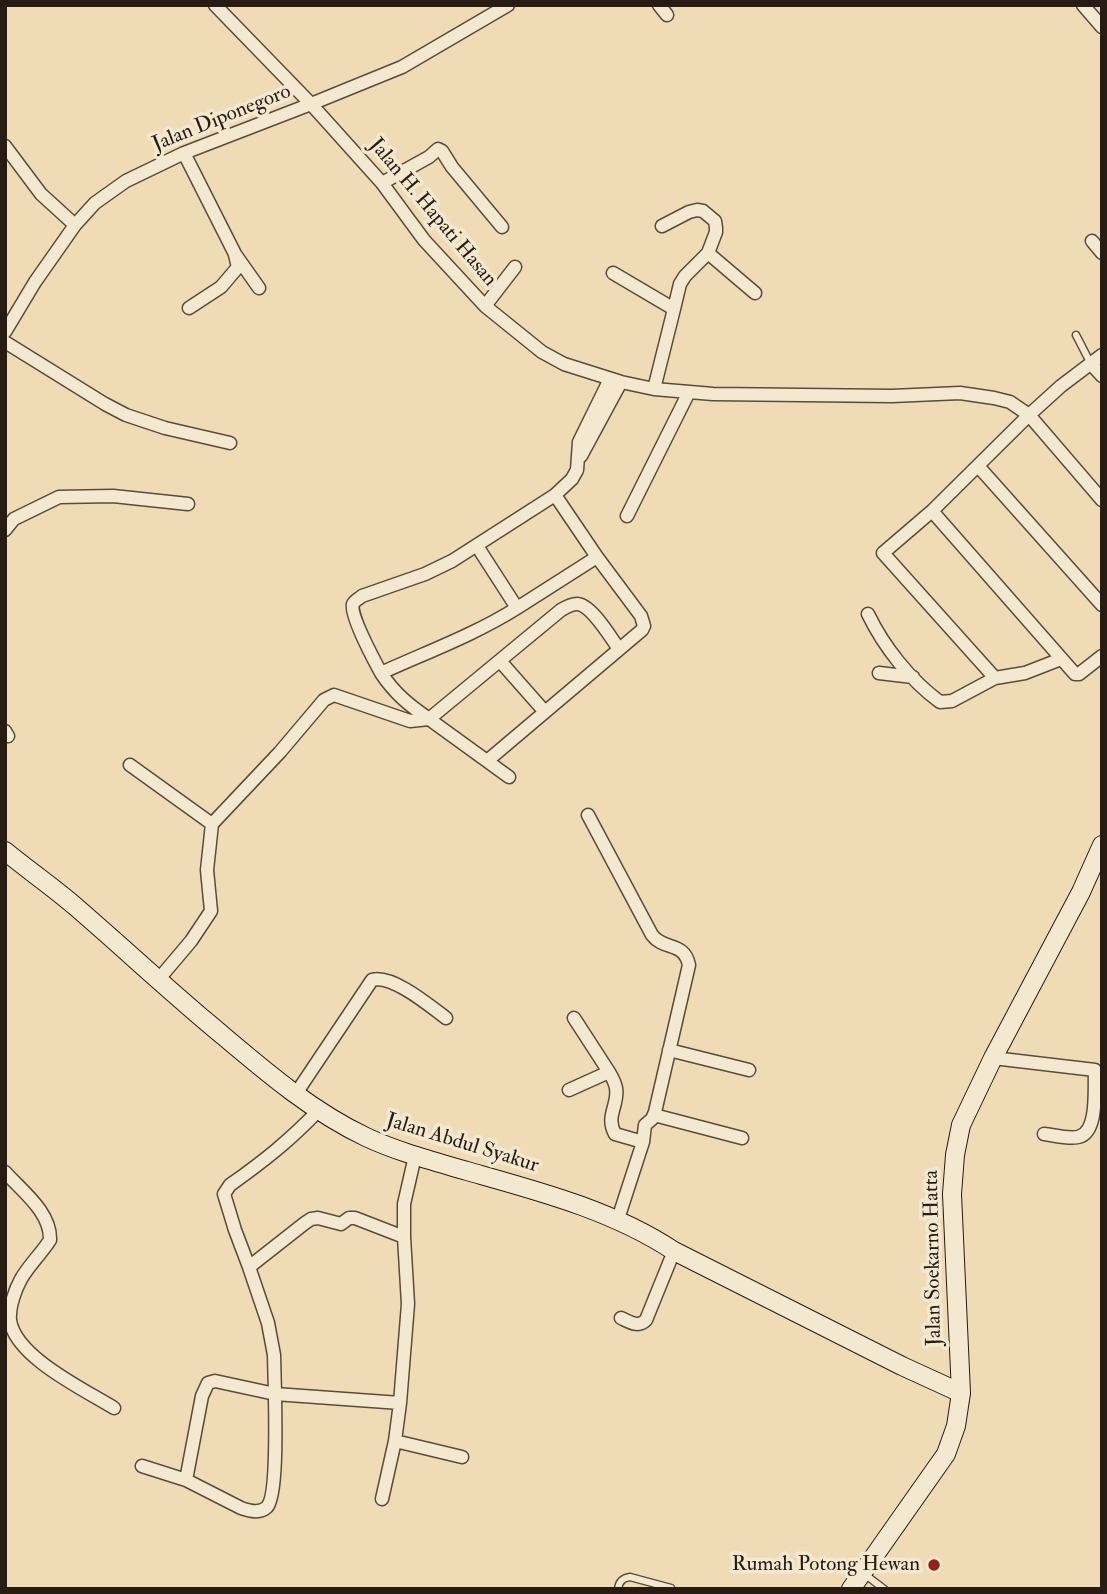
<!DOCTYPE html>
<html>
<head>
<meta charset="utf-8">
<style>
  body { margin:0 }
  #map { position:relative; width:1107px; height:1594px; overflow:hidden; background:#efdcb7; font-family:"IM FELL Double Pica",serif }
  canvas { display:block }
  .frame { position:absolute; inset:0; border:7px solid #281b13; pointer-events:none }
</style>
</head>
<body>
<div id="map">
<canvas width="1107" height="1594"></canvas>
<div class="frame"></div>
</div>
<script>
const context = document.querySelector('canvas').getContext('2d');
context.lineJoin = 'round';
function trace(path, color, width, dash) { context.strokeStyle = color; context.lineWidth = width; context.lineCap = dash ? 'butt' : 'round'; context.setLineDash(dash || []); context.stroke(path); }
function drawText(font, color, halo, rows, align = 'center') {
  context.font = font + ' "IM FELL Double Pica",serif'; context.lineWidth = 7; context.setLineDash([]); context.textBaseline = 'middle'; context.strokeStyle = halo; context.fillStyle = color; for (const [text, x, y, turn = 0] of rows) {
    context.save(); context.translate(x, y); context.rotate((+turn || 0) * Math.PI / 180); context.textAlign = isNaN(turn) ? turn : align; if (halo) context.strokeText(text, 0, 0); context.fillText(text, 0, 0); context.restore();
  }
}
const lane = new Path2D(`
  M1076,335l15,29
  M863,1573l21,16
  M618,1589c1,-8 5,-11 12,-12l41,11`);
const street = new Path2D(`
  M215,5l96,99 71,79 42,57 61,66 57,46 22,12 57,18 33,7 59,5 179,2 68,-3 34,5 16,4 19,13 73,85
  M659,5l8,10
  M1083,5l19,22
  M5,146l36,48 34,31
  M184,153l51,101 24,34
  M382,183l47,-26 9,-8 4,2 10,16 50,60
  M662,226l27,-14 8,-2 6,1 12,10 1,7v4l-8,21 -23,23 -5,8 -6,25
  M1092,241l10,12
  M708,253l47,40
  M613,273l61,36 -20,80
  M485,306l30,-39
  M189,308l32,-21 17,-20 -3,-12
  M5,332l30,-50 40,-57 20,-22 31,-22 58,-28 127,-49 91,-37 106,-62
  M5,342l100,62 21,11 39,13 65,15
  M1091,364l11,12
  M581,456l40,-74
  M978,466l124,139
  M932,511l143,163h4l23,-18
  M627,516l62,-124
  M5,530l9,-11 45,-22 54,-1 75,8
  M477,546l40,62 80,-51
  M517,608c-43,27 -90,44 -136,65 -6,-11 -32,-59 -28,-69 1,-3 7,-6 9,-8l63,-22 27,-13 103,-66
  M868,614c16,33 42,66 72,88l12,-1 43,-23 30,-5 36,-14
  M500,661l45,51
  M381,673c14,21 28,32 48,46
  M879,673l34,4
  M995,678l-112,-125 49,-42 97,-96 32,-29 41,-31
  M5,731l3,5
  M487,761l-58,-42 132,-109c5,-3 10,-6 16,-6 14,0 34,34 42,45
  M130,765l82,59
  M509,777l-22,-16 155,-131 2,-4 -3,-10 -44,-59 -42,-62 17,-16 5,-9 2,-28 31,-63
  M588,815l64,120c12,16 32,6 37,30l-34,147 -3,7 -7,6 -2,17 -25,77
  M158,980l33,-39 20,-30 -4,-41 5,-46 68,-72 44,-52 10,-5 76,26 19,-2
  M574,1018l35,54
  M669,1050l80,20
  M993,1058l102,12c-1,17 4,63 -17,67 -11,2 -24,-2 -34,-3
  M569,1090l40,-18c3,5 6,10 7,16 3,17 -11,28 -1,46l28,8
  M295,1095l77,-115c20,-6 58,26 74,38
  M654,1115l88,23
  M5,1172c17,19 46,40 45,68 -9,14 -21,25 -29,39 -6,11 -12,28 -11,41 5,37 75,70 104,88
  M249,1267l-14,-37 -11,-36 6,-9c34,-24 59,-44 88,-74
  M621,1318c9,4 17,10 25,2l28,-69
  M400,1403l-125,-9c0,19 3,101 -8,113 -7,7 -18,4 -26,1l-55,-28 16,-84 6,-13 7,-2 60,13 -1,-39 -6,-32 -19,-56 56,-44 6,-4 7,-1 23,6 8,-6h6l49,19
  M395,1441l67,16
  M142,1466l44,14
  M382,1499l13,-58 5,-38 8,-99 -4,-67v-33l11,-48`);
const secondary = new Path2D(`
  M5,851c23,19 48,36 71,56 44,38 87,78 132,116 50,42 99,86 158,114 32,15 67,24 101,34 71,20 145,39 207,80l228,115 59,27
  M851,1589l95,-135 10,-28 5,-33 -9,-199 3,-39 6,-30 32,-67 88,-166 21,-47`);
trace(lane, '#5a4b3c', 9);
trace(street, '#5a4b3c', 15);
trace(secondary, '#281b13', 20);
trace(lane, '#f5e8d0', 6);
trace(street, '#f5e8d0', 12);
trace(secondary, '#f5e8d0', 18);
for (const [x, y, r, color] of [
  [934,1565,7,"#8f2418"]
]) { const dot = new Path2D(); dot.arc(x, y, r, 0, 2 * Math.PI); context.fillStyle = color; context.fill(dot); trace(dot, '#f5e8d0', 2.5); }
drawText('21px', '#281b13', '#f5e8d0', [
  ["Jalan Diponegoro",222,119,-22],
  ["Jalan H. Hapati Hasan",432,213,50],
  ["Jalan Abdul Syakur",462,1144,17],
  ["Jalan Soekarno Hatta",934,1258,-91]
]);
drawText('21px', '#281b13', '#f5e8d0', [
  ["Rumah Potong Hewan",920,1565]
], 'right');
</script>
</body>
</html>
